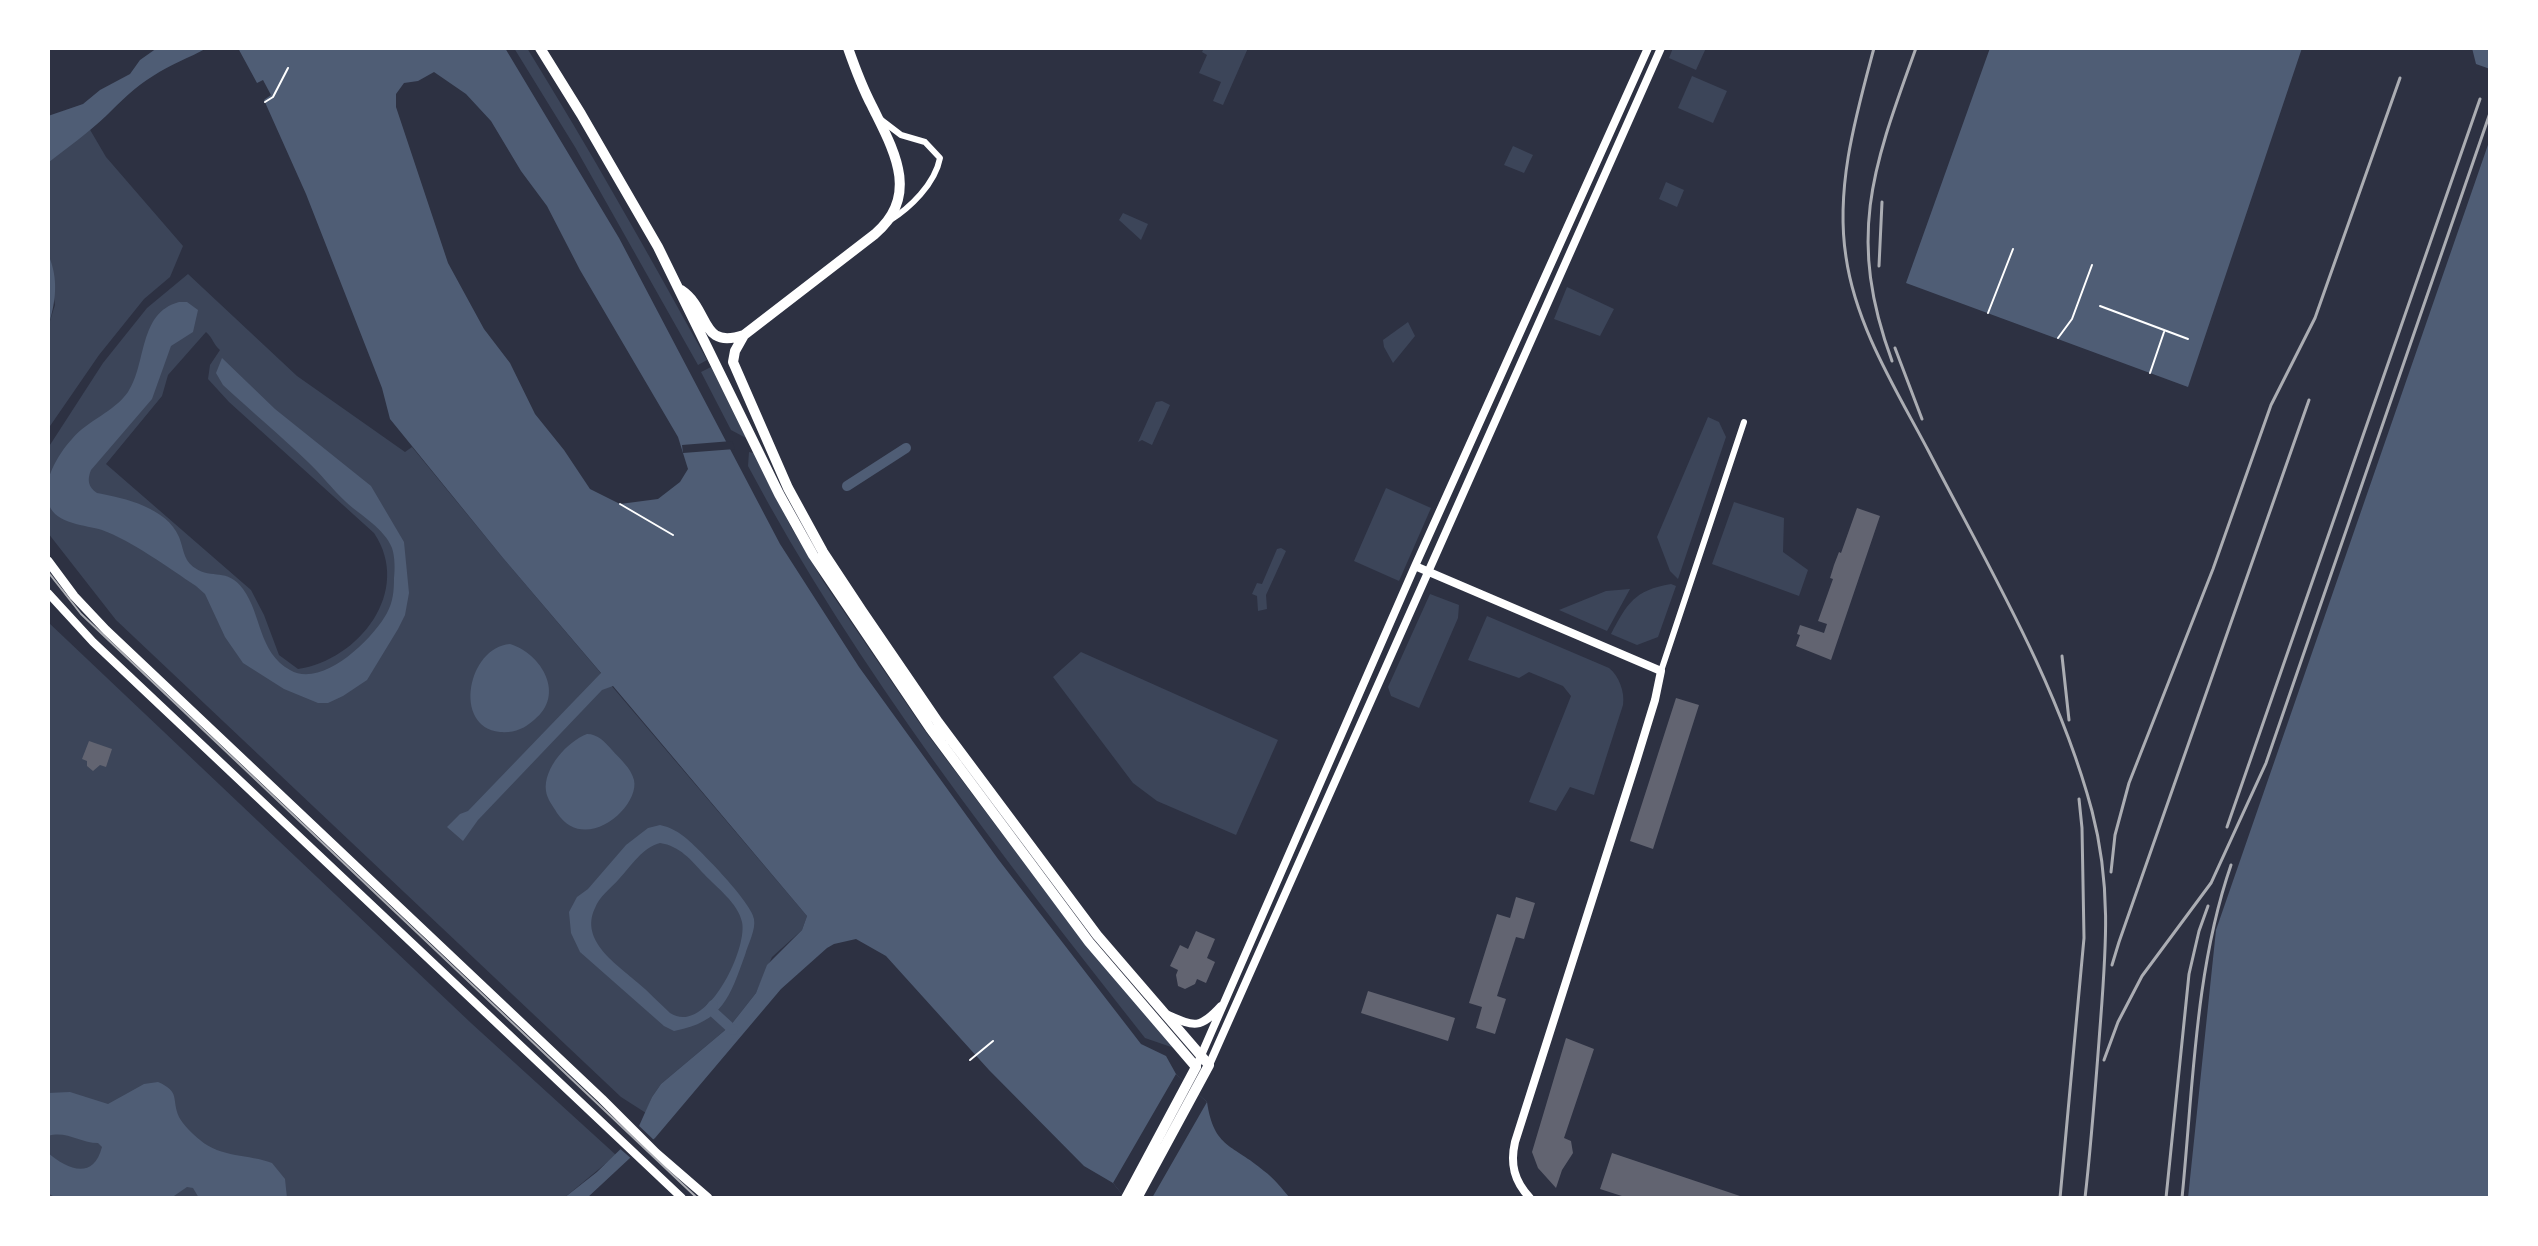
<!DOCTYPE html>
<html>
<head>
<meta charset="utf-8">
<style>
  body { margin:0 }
  #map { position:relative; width:2538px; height:1246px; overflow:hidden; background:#2d3142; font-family:Barlow,sans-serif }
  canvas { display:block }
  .frame { position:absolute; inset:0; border:50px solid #fff; pointer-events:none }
</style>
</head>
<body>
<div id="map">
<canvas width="2538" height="1246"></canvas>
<div class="frame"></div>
</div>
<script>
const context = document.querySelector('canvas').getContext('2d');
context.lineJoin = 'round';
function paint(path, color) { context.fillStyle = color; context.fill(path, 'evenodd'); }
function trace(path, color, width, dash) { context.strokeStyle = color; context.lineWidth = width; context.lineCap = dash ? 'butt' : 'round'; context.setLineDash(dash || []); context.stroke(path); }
paint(new Path2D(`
  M514,48h13c63,102 122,207 180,312l-9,5 -123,-218z
  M1204,48h44l-25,57 -10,-4 8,-19 -22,-9 8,-18 -5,-3z
  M1673,48h33l-10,22 -27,-12z
  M1692,76l35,15 -14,32 -35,-15z
  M89,128l17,29 77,89 -13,31 -26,22 -45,56 -51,74v-102l7,-22 -7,-51v-91z
  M1513,146l20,9 -9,18 -20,-8z
  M1666,182l18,8 -7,17 -18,-8z
  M1123,213l25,11 -7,16 -22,-20z
  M188,274l109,102 108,76 7,-5 91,111 304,358 -5,14 -30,27 -16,36 -26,33 -69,58 -9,13 -6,16 -25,-16 -505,-477 -68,-87v-85l55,-85 44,-55zM206,332c7,6 7,12 14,18l-10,15 -2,14 21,23 145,131c39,58 -15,127 -76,136l-19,-14 -15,-40 -13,-25 -145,-126 56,-68 6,-21z
  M1567,287l47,22 -14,27 -46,-17z
  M1408,322l7,14 -22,27 -9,-16 -1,-7z
  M711,367l35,71 -15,-8 -30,-58z
  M1162,401l8,4 -18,40 -10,-5 -4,2 18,-40z
  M1708,417l11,5 7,15 -48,142 -8,-8 -13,-34z
  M749,452l5,1 37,74 32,54 102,150 147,196 102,121 -29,-10c-143,-182 -288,-367 -397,-572z
  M1386,488l45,20 -32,73 -45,-20z
  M1734,502l50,16 -1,34 25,18 -9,26 -87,-32z
  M1281,548l5,3 -20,44 1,14 -9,2 -1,-15 -5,-2 5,-11 5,1 15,-35z
  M1671,584l5,2 -18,51 -21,8 -26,-11c16,-30 23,-44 60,-50z
  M1630,589l-23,42 -48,-21 47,-19z
  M1430,594l29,11 -1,13 -39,90 -28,-12 -3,-9z
  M1487,616l122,52c10,8 16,24 14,37l-29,90 -24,-8 -14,24 -27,-9 42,-106 -8,-10 -34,-14 -10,6 -51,-18z
  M48,622l423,401 145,132 -52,43h-516z
  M1081,652l197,88 -42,95 -79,-34 -24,-18 -80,-106z`), '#3c4559');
paint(new Path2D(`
  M157,48h50c-18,10 -36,16 -54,28 -18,11 -32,25 -47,40 -17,16 -39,32 -58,47v-47l35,-12 17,-14 30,-16 10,-14z
  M238,48h267l114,190 161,306 79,123 139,192 143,185 25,12 10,18 31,28c7,47 26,42 57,69 10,7 18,18 26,27h-165l-12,-15 -29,-17 -95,-96 -103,-114 -30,-17 -22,5 -7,4 -46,41 -126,149 -25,20 -43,40h-23l33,-26 38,-37 17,-38 9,-13 69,-58 26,-33 11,-28 35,-35 5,-14 -194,-230 -11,4 -124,130 -15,21 -16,-14 13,-13 8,-3 133,-138 -98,-115 -113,-139 -8,-31 -76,-194 -42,-94 7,-5 -8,-15 -6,3zM434,72l32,22 25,27 30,50 26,35 33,64 98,167 10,32 -8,13 -22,17 -38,5 -30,-15 -26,-39 -29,-36 -25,-51 -26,-34 -36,-66 -52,-156v-13l8,-11 14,-2z
  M1990,48h312l-114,339 -282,-104z
  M2472,48h18v21l-14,-5z
  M2490,139v1059h-302l28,-268z
  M48,254c11,25 8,47 0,73z
  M179,302h8l11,8 -5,22 -22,14 -19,53 -61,71c-4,10 -3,17 6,23 28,5 70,15 82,44 5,12 4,23 16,31 17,12 32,-1 48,21 19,26 15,63 47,81 32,19 83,-31 97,-57 6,-11 7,-22 7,-35 1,-8 1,-21 -2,-30 -7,-19 -32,-33 -46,-46 -14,-13 -25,-28 -38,-40 -27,-26 -57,-51 -85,-77l-7,-12 6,-15 53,51 96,77 33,56 5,51 -4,22 -7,14 -31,51 -24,16 -15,7h-10l-34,-14 -41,-26 -18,-26 -20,-43 -9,-8c-27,-18 -64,-45 -94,-56 -16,-5 -46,-6 -53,-25 -9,-21 9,-51 23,-66 16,-19 42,-27 56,-47 19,-28 10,-79 51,-90z
  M510,644c32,10 56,51 24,76 -10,9 -20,13 -34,12 -48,-5 -32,-85 10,-88z
  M587,734c11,0 18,8 25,16 8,9 19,18 22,30 6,27 -49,75 -77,33 -4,-7 -10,-14 -11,-22 -3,-23 22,-50 41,-57z
  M660,825c10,2 19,7 27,14 14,12 65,64 67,80 2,11 -6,25 -9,36 -15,41 -22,67 -71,76l-10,-5 -84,-74 -9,-19 -2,-21 8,-15 11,-8 38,-44 22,-17zM660,843c20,3 31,17 44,31 13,14 34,29 38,48 6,27 -36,115 -72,91 -11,-10 -21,-21 -32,-30 -20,-18 -59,-42 -43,-75 4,-11 16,-20 24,-29 12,-13 24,-32 41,-36z
  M158,1082c23,10 13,17 21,35 4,8 15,18 21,23 21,18 49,14 72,23l13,16 2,19h-88l-6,-10 -6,-1 -16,11h-115l-8,-5v-40c19,16 45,28 54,-6l-4,-4c-18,0 -32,-13 -50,-7v-43l22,-1 38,12 36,-20z`), '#4f5d75');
paint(new Path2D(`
  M732,441l3,8 -52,4 -1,-8z
  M1176,1074l31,28 -55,96h-27l-12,-15z
  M636,1123l20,19 -23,18 -15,-13 14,-15z`), '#2d3142');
trace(new Path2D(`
  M847,486l59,-38
  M713,1005l-3,4 23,21`), '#4f5d75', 10);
paint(new Path2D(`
  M1857,508l23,8 -49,144 -35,-14 4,-11 -3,-1 3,-9 24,8 3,-9 -9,-3 15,-42 -3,-1 4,-13 5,-13 2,1z
  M1676,698l23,7 -46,144 -23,-8z
  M89,741l23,8 -6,18 -6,-2 -7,6 -6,-5v-5l-5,-2z
  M1516,897l19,6 -11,36 -8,-2 -19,59 9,3 -11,35 -19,-6 6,-21 -13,-4 28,-89 13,4z
  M1196,931l19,8 -8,19 8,4 -9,21 -9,-4 -2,5 -10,5 -7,-3 -2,-11 2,-5 -8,-4 10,-21 8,4z
  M1368,991l87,27 -7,23 -87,-28z
  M1566,1038l28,11 -30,89 7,3 2,12 -11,17 -6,18 -18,-20 -6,-16z
  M1612,1153l131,44v1h-115l-28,-9z`), '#626471');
trace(new Path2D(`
  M265,102l8,-5 15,-29
  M2100,306l88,33
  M1988,313l25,-64
  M2058,338l14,-19 20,-54
  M2150,373l14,-41
  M620,504l53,31
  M970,1060l23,-19`), '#fff', 2);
trace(new Path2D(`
  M880,119l21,16 24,7 15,16c-5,26 -30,50 -51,63
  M1661,671l83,-249`), '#fff', 6);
trace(new Path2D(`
  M1415,566l246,105 -6,29 -19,62 -121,380c-5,22 -1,39 15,56
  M48,593l45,49 589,556
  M1168,1015c27,12 32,14 53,-9
  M1209,1065l452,-1017
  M1196,1067l219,-501 233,-518`), '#fff', 8);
trace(new Path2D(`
  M48,561l26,35 32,34 496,469 54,54 52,45`), '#fff', 9);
trace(new Path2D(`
  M540,48l41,66 77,133 121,247 34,61 117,173 159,214 107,125 -70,131
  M848,48c7,20 14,39 24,58 21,43 49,89 3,128l-131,101 -9,16 -2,11 55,126 35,64 39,59 76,111 159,213 112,130 -72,133
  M681,290c30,20 18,60 63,45`), '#fff', 10);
trace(new Path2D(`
  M48,572l33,42 616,584`), '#abadb3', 2);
trace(new Path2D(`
  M1874,48c-18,67 -39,139 -28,209 10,70 51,134 83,195 60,116 129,232 163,359 21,80 13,149 7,230 -4,52 -8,105 -14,157
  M1879,266l3,-64
  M1895,348l27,71
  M1892,361c-46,-125 -19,-194 24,-313
  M2062,656l7,64
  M2227,827l253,-728
  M2111,872l4,-37 14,-52 84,-214 58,-164 44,-87 85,-240
  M2112,965l7,-23 190,-542
  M2104,1060l14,-38 24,-46 69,-93 55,-120 224,-650
  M2060,1198l24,-260 -2,-110 -3,-29
  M2166,1198l23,-224 10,-43 9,-25
  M2182,1198c11,-110 13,-229 49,-333`), '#abadb3', 3);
</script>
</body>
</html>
